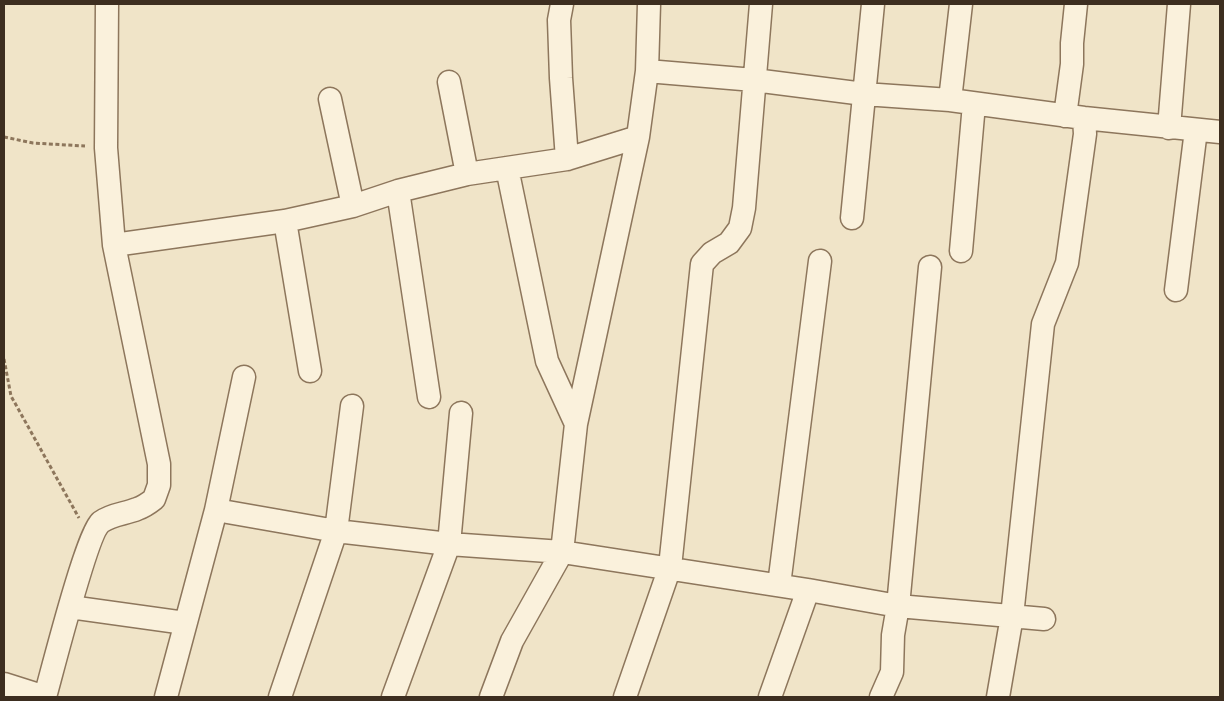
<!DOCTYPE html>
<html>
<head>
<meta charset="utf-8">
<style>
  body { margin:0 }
  #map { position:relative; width:1224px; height:701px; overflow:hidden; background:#f0e4c8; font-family:Bitter,serif }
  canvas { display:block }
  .frame { position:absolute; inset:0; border:5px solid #3d2e20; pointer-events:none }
</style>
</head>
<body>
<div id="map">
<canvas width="1224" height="701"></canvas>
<div class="frame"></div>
</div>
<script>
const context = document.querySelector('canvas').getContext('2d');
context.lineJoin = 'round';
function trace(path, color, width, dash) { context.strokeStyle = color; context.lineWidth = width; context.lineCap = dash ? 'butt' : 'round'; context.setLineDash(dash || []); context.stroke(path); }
const minor = new Path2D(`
  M562,4l-3,16 2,58 6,81
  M647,71l107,9 110,14 86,6 134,18 136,14
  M449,82l18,92
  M330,99l23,107
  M950,100l11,-96
  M1065,116l7,-52v-21l4,-39
  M1169,128l10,-124
  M507,168l40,193 29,63
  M398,191l31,206
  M852,218l21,-214
  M285,221l25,150
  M114,245l171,-24 68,-15 45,-15 69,-17 100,-15 71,-22 9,-66 2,-67
  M961,251l13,-147
  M1176,290l20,-160
  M216,510l120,21 113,13 113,8 246,38 -38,107
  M779,585l41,-324
  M808,590l90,16 146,13
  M70,607l115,16
  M4,684l41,13
  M45,697c7,-25 42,-164 56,-175 11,-8 24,-8 36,-13 6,-2 12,-6 17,-10l5,-14v-21l-45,-219 -8,-97 1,-144
  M166,697l50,-187 28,-133
  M280,697l56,-166 16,-125
  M393,697l56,-153 12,-131
  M491,697l21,-56 50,-89 14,-128 62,-287
  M625,697l45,-130 32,-303 10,-11 17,-10 11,-15 4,-20 17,-204
  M881,697l11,-25 1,-37 5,-29 32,-339
  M998,697l14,-81 31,-292 24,-61 18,-129 -1,-16`);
trace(minor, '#8d765c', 25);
trace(new Path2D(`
  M4,137l29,6 52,3
  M4,359l7,37 68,122`), '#8d765c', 3, [4, 2.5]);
trace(minor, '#faf1dc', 22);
</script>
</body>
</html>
